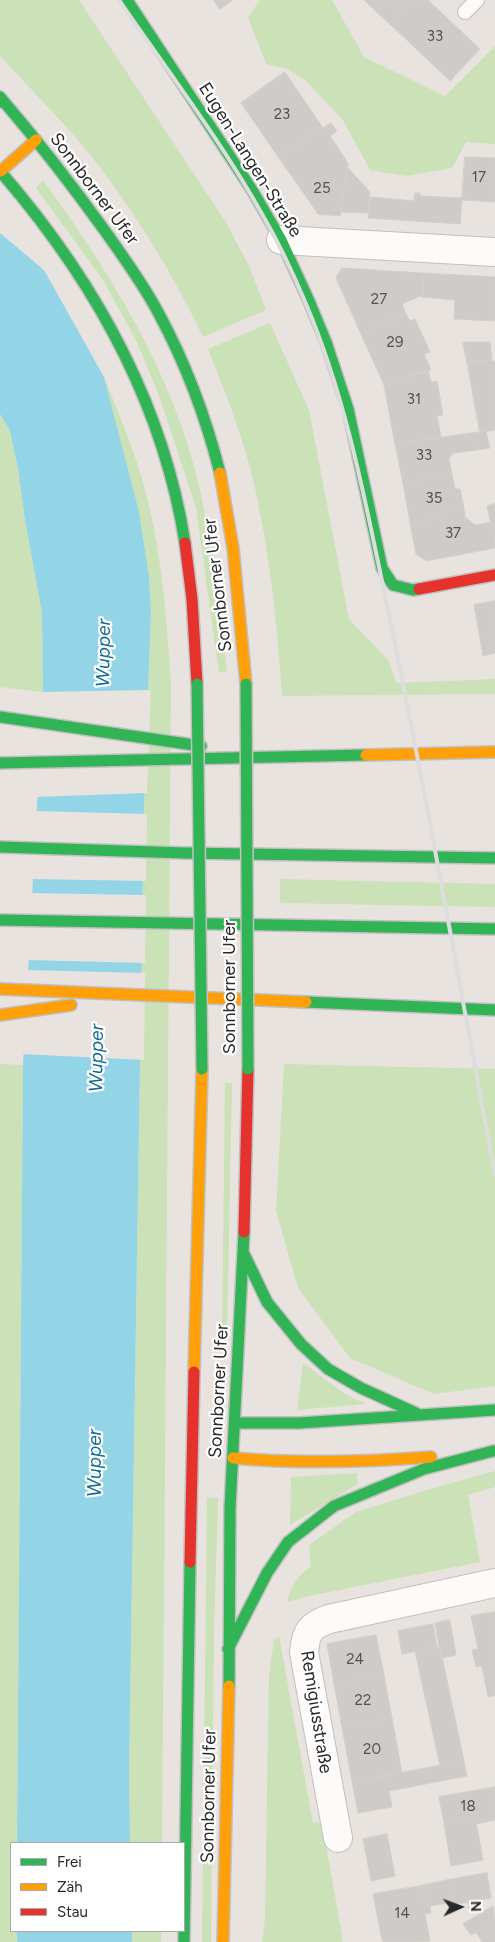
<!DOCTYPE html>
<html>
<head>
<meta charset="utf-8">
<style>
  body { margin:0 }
  #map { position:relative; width:495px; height:1942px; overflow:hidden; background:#e8e3de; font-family:Figtree,sans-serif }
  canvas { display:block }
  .legend { position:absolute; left:10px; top:1842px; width:175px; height:90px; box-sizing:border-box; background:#fff; border:1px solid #a9a9a9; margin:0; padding:6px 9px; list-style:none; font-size:15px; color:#292929 }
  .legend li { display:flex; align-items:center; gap:10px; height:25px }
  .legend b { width:25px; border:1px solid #a9a9a9 }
  .north { position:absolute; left:435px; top:1882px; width:50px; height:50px; -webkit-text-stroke:4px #fff; paint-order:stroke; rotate:88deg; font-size:14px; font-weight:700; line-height:20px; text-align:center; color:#292929 }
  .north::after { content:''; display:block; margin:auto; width:18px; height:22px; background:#292929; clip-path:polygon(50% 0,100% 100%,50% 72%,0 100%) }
</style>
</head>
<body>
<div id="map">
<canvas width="495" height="1942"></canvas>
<ul class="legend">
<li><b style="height:6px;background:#30b455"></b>Frei</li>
<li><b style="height:6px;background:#ff9f0a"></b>Zäh</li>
<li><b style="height:6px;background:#e5322d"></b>Stau</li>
</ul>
<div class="north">N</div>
</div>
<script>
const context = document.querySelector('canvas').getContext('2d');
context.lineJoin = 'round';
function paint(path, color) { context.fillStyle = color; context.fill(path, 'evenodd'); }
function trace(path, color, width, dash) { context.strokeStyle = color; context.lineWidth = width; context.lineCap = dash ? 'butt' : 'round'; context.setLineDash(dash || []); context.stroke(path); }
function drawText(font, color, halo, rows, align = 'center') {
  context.font = font + ' Figtree,sans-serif'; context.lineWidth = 4.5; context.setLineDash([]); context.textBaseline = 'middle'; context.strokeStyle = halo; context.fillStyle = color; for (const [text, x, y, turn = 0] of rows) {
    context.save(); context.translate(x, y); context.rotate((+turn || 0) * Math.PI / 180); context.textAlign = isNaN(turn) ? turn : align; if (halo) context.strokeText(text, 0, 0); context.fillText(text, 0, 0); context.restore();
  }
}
paint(new Path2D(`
  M0,0h79l148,224 22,42 17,44 -63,27c-29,-61 -63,-117 -104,-171 -30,-39 -66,-74 -99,-110z
  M260,0h72l32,57 81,39 50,-50v98l-29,-2 -14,26 -46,8 -36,-6 -27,-50 -38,-40 -18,-11 -21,-5 -18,-47z
  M43,180c74,102 139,208 162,334 10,52 16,105 22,157l-8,2 -23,-165 -36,-110 -24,-58 -33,-60 -67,-92z
  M270,323l39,87 40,209 40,42 7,22 99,-4v15l-213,2c-5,-75 -13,-152 -31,-225 -11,-42 -27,-82 -43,-122z
  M104,377c18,44 36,87 46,133 13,57 17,115 21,173l-9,1160h-32l-1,-73 15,-964 7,-196 -2,-33z
  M0,414l10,17 8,38 7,51 17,93 1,79 -43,-5z
  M280,879l215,5v23l-215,-4z
  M0,1064l23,1 -6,778h-6v88h6v11h-17z
  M284,1064l211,5v317l-61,8 -84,-36 -52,-70 -22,-77z
  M225,1083h7l-5,251 -1,6 -4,1z
  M303,1363l42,31 21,10 -69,6z
  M495,1471v16l-27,8 12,67 -166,33 -27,7c4,-17 11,-26 24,-36l-2,-21 47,-33 74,-23z
  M357,1473l1,11 -68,41 1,-48z
  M207,1498h11l-4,135 -3,309h-9z
  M279,1636l34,187 9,-1 21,120h-81l3,-23 4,-243 5,-36z
  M132,1931h29v11h-29z`), '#cbe1b8');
paint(new Path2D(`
  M0,233l44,37 60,107 35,135 10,65 2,33 -7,196 -15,964 1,73h-113l6,-778 20,-373 -1,-79 -17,-93 -7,-51 -8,-38 -10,-17z
  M17,1931h115v11h-115z`), '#94d4e7');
paint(new Path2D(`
  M151,690l-4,103 -112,4 5,-105z
  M34,811l113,3 -1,67 -116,-2z
  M30,893l116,2 -1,68 -119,-3z
  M26,970l119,3 -1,87 -123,-6z`), '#e8e3de');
const building = new Path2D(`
  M214,0h19l-13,9z
  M364,0h50l-23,25z
  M414,0h14l52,49 -30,32 -59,-56z
  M285,72l38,56 -44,30 -38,-55z
  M331,123l6,8 -7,5 18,27 -8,53 -22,-2 -39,-56z
  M465,157l30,1v44l-33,-2z
  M347,167l23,25 -2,21 -27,-1z
  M415,193h5v3l42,2 -2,26 -92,-6 3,-21 43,4z
  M342,268l81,5v22l-21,9 4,10 -45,20 -25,-56z
  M423,273l72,4v44l-41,-2 1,-19 -33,-3z
  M406,314l4,7 5,-2 15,33 -6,2 7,16 -47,15 -23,-51z
  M463,342h27l2,19h-25z
  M467,361h28v69l-15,2z
  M428,370l3,12 6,-1 6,34 -6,1 4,21 -46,7 -11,-59z
  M486,431l4,17 -13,2 -3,-17z
  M474,433l3,17 -24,3 -4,6 3,15 -49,9 -8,-39z
  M452,474l3,15h5l4,19 -23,4 -4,6 -27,5 -7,-40z
  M495,504v39l-8,-37z
  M464,508l1,9 10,8 16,-3 4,26 -69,13 -10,-7 -6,-31 27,-5 4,-6z
  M495,601v52l-12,3 -9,-51z
  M495,1612v83l-7,2 -6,-31 -6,1 -4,-17 6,-1 -7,-33z
  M450,1620l6,35 -15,3 -6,-35z
  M433,1624l4,23 -35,7 -4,-23z
  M376,1635l8,40 -50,9 -7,-40z
  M440,1647l24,114 -24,5 -25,-115z
  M384,1675l8,43 -50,9 -8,-43z
  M392,1718l10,55 -50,9 -10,-55z
  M464,1761l3,15 -78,15 3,16 -34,6 -6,-31z
  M495,1787v33l-19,4 -1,-7 -31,6 -5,-26z
  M475,1817l8,43 -32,6 -7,-43z
  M387,1834l8,42 -24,5 -8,-42z
  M487,1873l4,25 -11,2 1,8 -12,2 -1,-8 -15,3 -5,-25z
  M448,1880l4,22 -22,4 -3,-11 -6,1 -1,-10z
  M420,1886l1,10 6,-1 3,11 1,7 -6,1 5,27 -46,1 -2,-2 -9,-46z
  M493,1906l2,15 -24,14 -8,-11z
  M495,1921v21h-13l-6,-10z`);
paint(building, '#cecbc8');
trace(building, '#d2cfcb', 1);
const lane = new Path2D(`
  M465,12l12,-12`);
const street = new Path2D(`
  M281,240l214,12
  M338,1838l-34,-186c2,-21 6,-26 25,-33l166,-36`);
const fast = new Path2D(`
  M127,0l125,190 29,50 28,61 17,41 22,67 34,159 11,17 20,5 6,-1
  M0,97c37,43 72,88 105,134 19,27 39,54 54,83 27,50 47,104 61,159
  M0,102l2,-2
  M0,171c92,106 163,231 185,372
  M0,172l1,-1
  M0,717l201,29
  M0,763l366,-8
  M0,847l185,6 310,5
  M0,920l495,9
  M306,1002l189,8
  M244,1254l23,48 34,42 27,25 33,19 55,25
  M235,1423h64l196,-13
  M228,1649l39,-76 21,-31 46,-36 90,-37 69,-18
  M229,1686l1,-178 14,-276
  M184,1942l6,-380`);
const slow = new Path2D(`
  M1,171l35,-31
  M220,473l13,75 13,136
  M366,755l129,-3
  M0,989l306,13
  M0,1015l71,-10
  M194,1372l8,-303
  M233,1458c66,6 132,4 198,-1
  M223,1942l6,-256`);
const jam = new Path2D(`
  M185,543l7,56 5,85
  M419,589l76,-14
  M244,1232l4,-163
  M190,1562l4,-190`);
trace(lane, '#c1bfbf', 16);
trace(street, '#c1bfbf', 30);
trace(fast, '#c1bfbf', 14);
trace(slow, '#c1bfbf', 14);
trace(jam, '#c1bfbf', 14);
trace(lane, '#fcfbfa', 14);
trace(street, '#fcfbfa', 28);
trace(fast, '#30b455', 11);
trace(slow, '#ff9f0a', 11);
trace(jam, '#e5322d', 11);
trace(new Path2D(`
  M119,0c48,70 102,141 143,214 17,29 31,59 44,90 43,101 61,208 84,315 38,184 70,370 105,555`), '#ddddde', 4);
const fastBridge = new Path2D(`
  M197,684l5,385
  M246,684l2,385`);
trace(fastBridge, '#c4c2c0', 14, []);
trace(fastBridge, '#30b455', 11);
drawText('15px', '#535252', null, [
  ["33",435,37],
  ["23",282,115],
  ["17",479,178],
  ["25",322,189],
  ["27",379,300],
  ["29",395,343],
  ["31",414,400],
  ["33",424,456],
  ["35",434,499],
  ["37",453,534],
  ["24",355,1660],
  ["22",363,1701],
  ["20",372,1750],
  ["18",468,1807],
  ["14",402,1914]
]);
drawText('18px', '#292929', '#fff', [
  ["Eugen-Langen-Straße",250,160,58],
  ["Sonnborner Ufer",94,189,53],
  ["Sonnborner Ufer",218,585,-97],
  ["Sonnborner Ufer",230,987,-90],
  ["Sonnborner Ufer",219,1391,-87],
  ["Remigiusstraße",316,1712,81],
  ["Sonnborner Ufer",209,1796,-89]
]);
drawText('italic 19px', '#116c95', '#fff', [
  ["Wupper",104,653,-89],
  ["Wupper",97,1058,-89],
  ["Wupper",95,1463,-90]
]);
</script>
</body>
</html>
